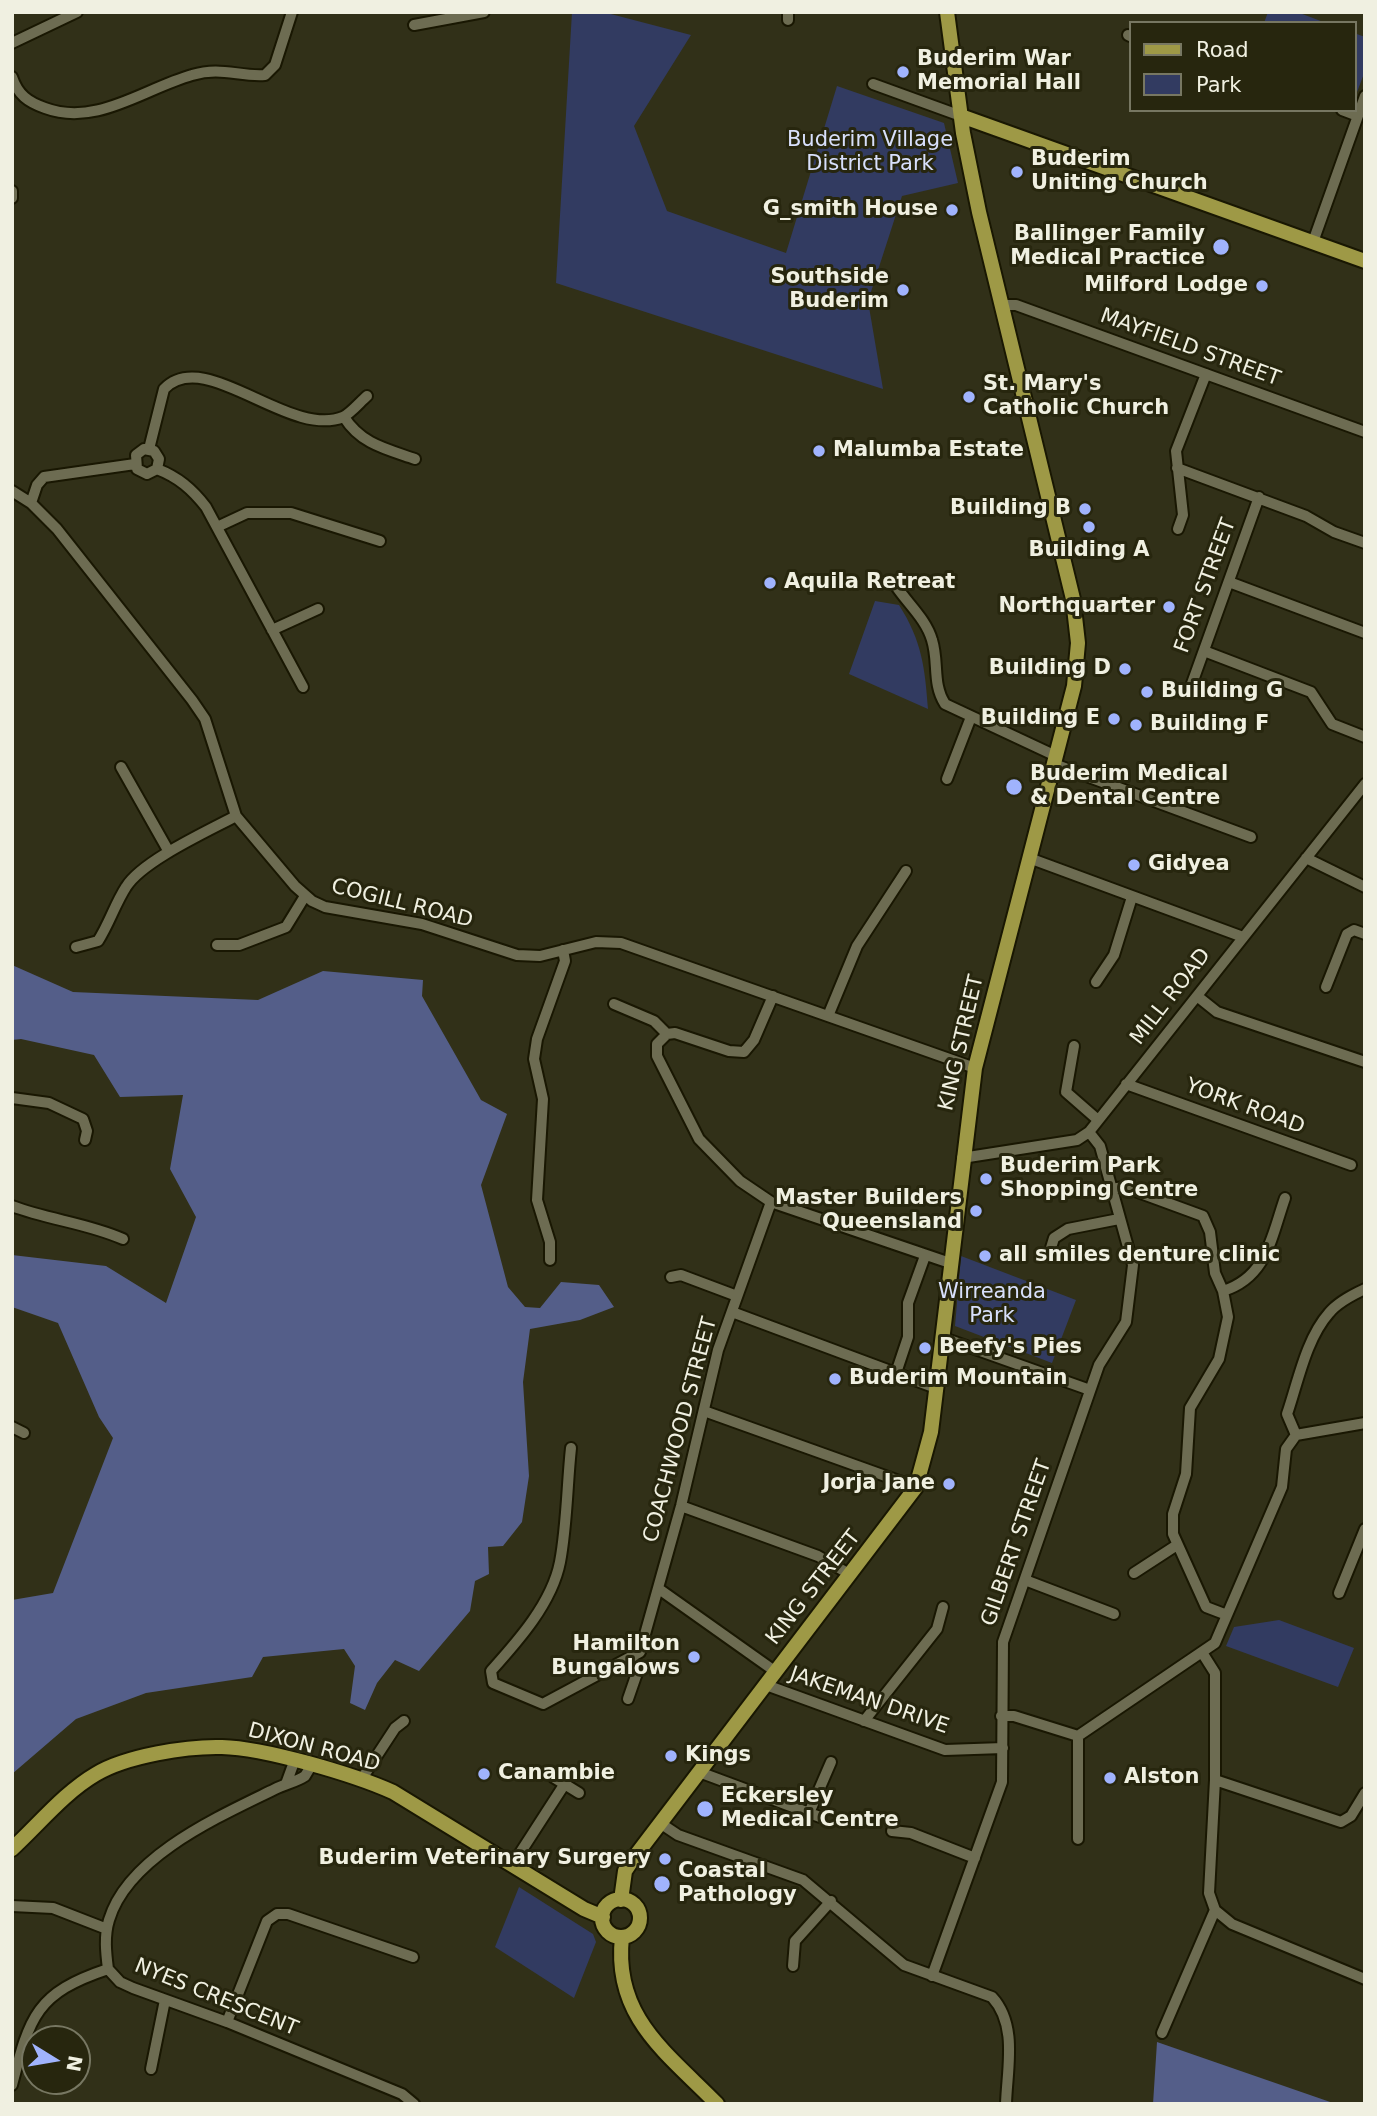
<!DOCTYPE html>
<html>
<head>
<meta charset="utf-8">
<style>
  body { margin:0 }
  #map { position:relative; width:1377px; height:2116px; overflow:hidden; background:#313018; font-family:"DejaVu Sans",sans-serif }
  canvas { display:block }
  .frame { position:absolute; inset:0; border:14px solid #f0f0e1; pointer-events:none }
  .legend { position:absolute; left:1129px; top:21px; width:228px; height:91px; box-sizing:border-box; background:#27260e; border:2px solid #777762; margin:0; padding:9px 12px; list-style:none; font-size:21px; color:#f0f0e1 }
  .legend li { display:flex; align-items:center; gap:14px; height:35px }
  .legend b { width:35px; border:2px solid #777762 }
  .north { position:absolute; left:21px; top:2025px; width:70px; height:70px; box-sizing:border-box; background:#27260e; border:2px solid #777762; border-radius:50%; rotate:101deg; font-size:19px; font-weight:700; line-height:28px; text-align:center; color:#f0f0e1 }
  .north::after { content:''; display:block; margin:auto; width:24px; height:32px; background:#a0b3fd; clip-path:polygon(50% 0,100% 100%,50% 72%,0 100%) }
</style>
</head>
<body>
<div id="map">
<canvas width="1377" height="2116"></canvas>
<div class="frame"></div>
<ul class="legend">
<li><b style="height:9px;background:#9e9946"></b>Road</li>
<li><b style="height:19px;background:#323b61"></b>Park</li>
</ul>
<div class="north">N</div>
</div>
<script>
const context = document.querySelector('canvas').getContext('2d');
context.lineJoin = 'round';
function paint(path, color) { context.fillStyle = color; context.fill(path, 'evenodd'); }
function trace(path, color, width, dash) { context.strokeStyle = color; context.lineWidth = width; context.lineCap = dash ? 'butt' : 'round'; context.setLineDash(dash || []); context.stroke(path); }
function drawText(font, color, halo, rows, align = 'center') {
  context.font = font + ' "DejaVu Sans",sans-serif'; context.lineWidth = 6; context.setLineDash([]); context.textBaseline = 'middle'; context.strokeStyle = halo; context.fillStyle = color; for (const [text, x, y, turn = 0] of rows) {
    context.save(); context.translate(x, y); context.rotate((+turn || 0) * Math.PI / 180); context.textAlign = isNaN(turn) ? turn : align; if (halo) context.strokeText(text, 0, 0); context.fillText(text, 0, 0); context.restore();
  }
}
paint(new Path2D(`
  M572,12h31l88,23 -57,91 33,85 119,42 51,-167 107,37 14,60 -56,13 -34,105 15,88 -327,-106z
  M1268,12h29l29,11h-62z
  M1354,33l11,4v34l-11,29z
  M875,601l24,4c23,36 26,63 29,104l-79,-35z
  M961,1256l115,44 -24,63 -97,-37z
  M1279,1620l75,28 -16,39 -112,-41 8,-19z
  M519,1887l74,47 3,8 -22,56 -79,-51z`), '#323b61');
paint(new Path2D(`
  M12,965l61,27 185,8 65,-29 100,9 -1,16 59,104 26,14 -26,71 27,102 17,20 15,1 21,-26 38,3 15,22 -34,13 -50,9 -7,53 6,94 -7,46 -19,24 -15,1 1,27 -14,7 -5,30 -51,60 -24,-11 -18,23 -12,27 -15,-7 5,-37 -11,-17 -81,8 -11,20 -106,16 -70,26 -64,55v-174l41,-7 60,-155 -14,-21 -41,-94 -46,-16v-52l94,11 60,37 30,-86 -26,-48 13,-74 -63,2 -26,-42 -73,-16 -9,1z
  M1157,2042l179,62h-183z`), '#545e89');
const minor = new Path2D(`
  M788,20v-8
  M414,25l70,-13
  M1128,35l2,1
  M12,43l65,-31
  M12,77c6,18 16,25 33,31 51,19 98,-19 147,-33 29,-9 47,2 73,0l10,-10 17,-53
  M873,84l88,32
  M1342,110l16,6
  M12,191v7
  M1313,242l52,-146
  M1002,305h14l349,127
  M344,417c17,27 42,32 71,42
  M149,449l15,-60c41,-43 125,50 179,28 8,-4 17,-15 24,-21
  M1177,468l129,48 28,16 31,11
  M157,469l2,-10 -5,-8 -10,-2 -8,6 1,14 10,5 10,-5c21,8 35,20 49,38l97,180
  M12,491l19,12 26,26 135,171 13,19 31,97 59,70 17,15 13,6 97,17 95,31 23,1 56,-14 25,1 354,125
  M31,503l6,-18 7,-8 91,-13
  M217,527l30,-14h44l89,28
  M1178,529l5,-14 -7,-64 30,-77
  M1229,582l136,51
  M896,586c12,18 30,33 36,54 7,22 0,44 13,64l111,52
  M272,630l46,-21
  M1204,651l107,41 21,32 33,13
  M1190,689l69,-192
  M1054,764l197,73
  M121,767l48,85
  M947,779l24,-62
  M1029,858l214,79
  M1306,858l59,29
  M217,945h22l47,-18 19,-31
  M76,947l22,-6c11,-17 17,-37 28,-54 16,-26 82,-56 110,-71
  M1096,982l18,-27 18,-58
  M1326,987l21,-53 7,-4 11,4
  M773,996l-19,44 -10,12 -15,-1 -54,-18 -8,1 -10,10v12l42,83 41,42 31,21 179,61
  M1197,996l20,16 148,50
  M614,1004l40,17 13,13
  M828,1016l29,-70 49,-75
  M1074,1046l-8,46 32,28
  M1126,1084l225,81
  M12,1098l37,5 34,16 4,12 -2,9
  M962,1158l115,-18 12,-8 276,-348
  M1111,1189l13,-2 79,29 7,16 5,41 8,18 5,26 -9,42 -29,49 -4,66 -13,40v20l33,73 21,8
  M12,1206c37,14 75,17 111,33
  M1051,1248l3,-10 14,-9 51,-10
  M550,1260v-18l-13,-42 6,-101 -9,-40 3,-20 28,-78 -2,-11
  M671,1277l10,-2 56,21
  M1223,1291c44,-14 48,-53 62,-93
  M732,1312l204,76
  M941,1337l149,53
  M896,1373l12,-36v-34l17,-47
  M704,1411l212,76
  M12,1427l12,6
  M1296,1435l-9,-21c11,-32 19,-75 42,-101 9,-11 23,-18 36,-24
  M1296,1435l69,-12
  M571,1448c-4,37 -4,77 -11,114 -8,41 -42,79 -69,109l2,12 50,21 97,-52 41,-146 37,-156 53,-148
  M681,1506l137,50 33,19
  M1134,1573l43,-28
  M1025,1580l89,34
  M659,1589l117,83
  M1339,1593l26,-64
  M1203,1654l12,19v107l-6,113 6,17 17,14 133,55
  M766,1685l179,65 58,-2
  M628,1699l9,-26 -5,-15
  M1001,1716h13l64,20 137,-93 67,-156 4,-38 10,-14
  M864,1721l73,-92 6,-22
  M1078,1736v103
  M311,1766l-6,10c-9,6 -20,8 -30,13 -55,27 -147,67 -166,131 -5,16 -3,33 -1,49l12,13 13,6 94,34 175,72 12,10
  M699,1772l121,45
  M553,1777l26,16
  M361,1780l34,-52 9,-7
  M1215,1780l126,42 10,-6 14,-23
  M286,1784l8,-22
  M809,1813l22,-51
  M660,1823l18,12 125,45 101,85 88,32c26,28 15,72 14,107
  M892,1831l19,2 64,25
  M513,1864l51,-79
  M12,1906l41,2 54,21
  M793,1966l2,-25 36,-40
  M932,1976l70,-194 1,-140 96,-277 27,-43 7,-57 -33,-119 -11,-14
  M227,2022l40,-101 10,-7h11l125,43
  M1162,2033l53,-123
  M151,2069l14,-69
  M12,2085c18,-69 24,-92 96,-116`);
const major = new Path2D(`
  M961,116l404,145
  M12,1849c27,-25 53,-57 84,-75 30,-18 91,-28 126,-27 42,1 131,27 171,45l191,117 19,8
  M602 1918a19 19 0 1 1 38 0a19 19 0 1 1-38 0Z
  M621,1900l4,-29 8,-12 283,-372 15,-55 44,-364 99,-382 4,-43 -5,-44 -94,-387 -16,-79 -16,-121
  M622,1937c-9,80 45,116 95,167`);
trace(minor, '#191702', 14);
trace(major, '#191702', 18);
trace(minor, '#6d6c52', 10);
trace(major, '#9e9946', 14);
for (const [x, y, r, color] of [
  [903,72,7,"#a0b3fd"],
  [1017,172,7,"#a0b3fd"],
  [952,210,7,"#a0b3fd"],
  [1221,247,9,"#a0b3fd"],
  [1262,286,7,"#a0b3fd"],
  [903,290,7,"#a0b3fd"],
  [969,397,7,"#a0b3fd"],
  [819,451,7,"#a0b3fd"],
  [1085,509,7,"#a0b3fd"],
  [1089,527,7,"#a0b3fd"],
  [770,583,7,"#a0b3fd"],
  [1169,607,7,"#a0b3fd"],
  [1125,669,7,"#a0b3fd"],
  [1147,692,7,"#a0b3fd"],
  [1114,719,7,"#a0b3fd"],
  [1136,725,7,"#a0b3fd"],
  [1014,787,9,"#a0b3fd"],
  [1134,865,7,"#a0b3fd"],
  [986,1179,7,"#a0b3fd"],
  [976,1211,7,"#a0b3fd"],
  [985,1256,7,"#a0b3fd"],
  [925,1348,7,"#a0b3fd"],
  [835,1379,7,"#a0b3fd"],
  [949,1484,7,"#a0b3fd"],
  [694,1657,7,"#a0b3fd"],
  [671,1756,7,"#a0b3fd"],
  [484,1774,7,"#a0b3fd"],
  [1110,1778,7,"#a0b3fd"],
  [705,1809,9,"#a0b3fd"],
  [665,1859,7,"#a0b3fd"],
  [662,1884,9,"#a0b3fd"]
]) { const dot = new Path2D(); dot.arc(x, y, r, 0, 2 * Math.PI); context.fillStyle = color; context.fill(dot); trace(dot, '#27260e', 2.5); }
drawText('bold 21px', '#f0f0e1', '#27260e', [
  ["Buderim War",917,60],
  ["Memorial Hall",917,84],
  ["Buderim",1031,160],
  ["Uniting Church",1031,184],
  ["G_smith House",938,210,"right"],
  ["Ballinger Family",1205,235,"right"],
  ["Medical Practice",1205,259,"right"],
  ["Southside",889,278,"right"],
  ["Buderim",889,302,"right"],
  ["Milford Lodge",1248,286,"right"],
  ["St. Mary's",983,385],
  ["Catholic Church",983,409],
  ["Malumba Estate",833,451],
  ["Building B",1071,509,"right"],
  ["Building A",1089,551,"center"],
  ["Aquila Retreat",784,583],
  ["Northquarter",1155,607,"right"],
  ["Building D",1111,669,"right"],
  ["Building G",1161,692],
  ["Building E",1100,719,"right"],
  ["Building F",1150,725],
  ["Buderim Medical",1030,775],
  ["& Dental Centre",1030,799],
  ["Gidyea",1148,865],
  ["Buderim Park",1000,1167],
  ["Shopping Centre",1000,1191],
  ["Master Builders",962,1199,"right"],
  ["Queensland",962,1223,"right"],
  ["all smiles denture clinic",999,1256],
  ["Beefy's Pies",939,1348],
  ["Buderim Mountain",849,1379],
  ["Jorja Jane",935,1484,"right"],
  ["Hamilton",680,1645,"right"],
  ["Bungalows",680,1669,"right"],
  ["Kings",685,1756],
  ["Canambie",498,1774],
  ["Alston",1124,1778],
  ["Eckersley",721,1797],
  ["Medical Centre",721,1821],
  ["Buderim Veterinary Surgery",651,1859,"right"],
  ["Coastal",678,1872],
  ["Pathology",678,1896]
], 'left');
drawText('21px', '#d8e0fc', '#27260e', [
  ["Buderim Village",870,141],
  ["District Park",870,165],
  ["Wirreanda",992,1293],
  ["Park",992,1317]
]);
drawText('21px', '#f0f0e1', '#27260e', [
  ["MAYFIELD STREET",1190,348,20],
  ["FORT STREET",1206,586,-70],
  ["COGILL ROAD",402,904,14],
  ["MILL ROAD",1171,997,-52],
  ["KING STREET",962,1043,-77],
  ["YORK ROAD",1245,1107,20],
  ["COACHWOOD STREET",681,1430,-75],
  ["GILBERT STREET",1017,1543,-71],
  ["KING STREET",814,1588,-52],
  ["JAKEMAN DRIVE",869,1701,19],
  ["DIXON ROAD",314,1748,15],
  ["NYES CRESCENT",216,1998,22]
]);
</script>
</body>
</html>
